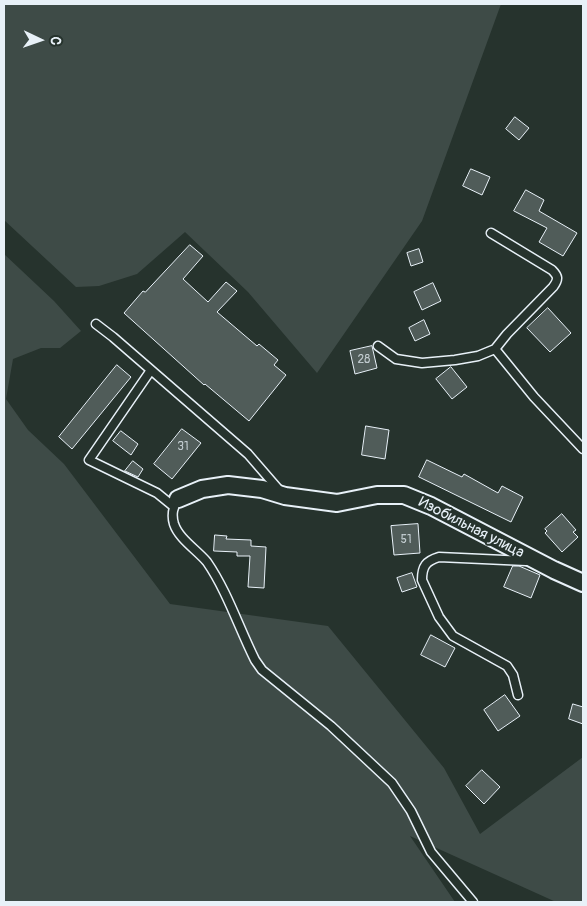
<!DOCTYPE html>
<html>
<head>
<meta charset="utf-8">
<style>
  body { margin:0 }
  #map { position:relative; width:587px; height:906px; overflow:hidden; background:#26332d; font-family:Pangolin,sans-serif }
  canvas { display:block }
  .frame { position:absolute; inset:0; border:5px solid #e8f1f8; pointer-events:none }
  .north { position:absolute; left:15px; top:15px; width:50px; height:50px; -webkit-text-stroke:4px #26332d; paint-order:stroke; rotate:93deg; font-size:14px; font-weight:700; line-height:20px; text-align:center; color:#e8f1f8 }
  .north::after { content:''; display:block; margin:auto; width:18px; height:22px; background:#e8f1f8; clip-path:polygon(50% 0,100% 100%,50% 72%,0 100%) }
</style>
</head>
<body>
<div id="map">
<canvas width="587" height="906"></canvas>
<div class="frame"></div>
<div class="north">С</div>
</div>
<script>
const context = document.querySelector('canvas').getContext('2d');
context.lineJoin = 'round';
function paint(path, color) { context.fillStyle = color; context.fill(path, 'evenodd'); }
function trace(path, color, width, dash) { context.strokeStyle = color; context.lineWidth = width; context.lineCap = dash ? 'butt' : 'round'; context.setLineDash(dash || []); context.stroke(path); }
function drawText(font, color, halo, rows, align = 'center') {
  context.font = font + ' Pangolin,sans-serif'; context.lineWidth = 4; context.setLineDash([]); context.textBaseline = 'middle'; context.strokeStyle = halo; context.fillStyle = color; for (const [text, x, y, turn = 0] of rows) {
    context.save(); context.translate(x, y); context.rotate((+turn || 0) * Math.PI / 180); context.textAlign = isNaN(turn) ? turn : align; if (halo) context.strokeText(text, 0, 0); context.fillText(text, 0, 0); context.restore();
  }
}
paint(new Path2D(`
  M4,4h497l-79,217 -105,152 -69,-81 -63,-60 -48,42 -38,12 -23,1 -72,-67z
  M4,254l50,47 27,30 -21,17h-19l-28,11 -7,40 22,31 36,34 106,140 158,22 116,142 36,66 103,-77v145h-27l-146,-66 45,66h-451z`), '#3e4b47');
const building = new Path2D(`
  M515,117l14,11 -10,12 -13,-11z
  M471,169l19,8 -8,18 -19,-9z
  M526,190l18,10 -5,11 38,22 -14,23 -24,-14 8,-14 -33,-17z
  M190,245l13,11 -20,23 25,23 18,-20 11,9 -20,21 40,34 2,-2 19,16 -4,5 12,10 -37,46 -44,-37 -1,1 -80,-72 19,-22 2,1z
  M419,249l4,13 -12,4 -4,-13z
  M433,283l8,18 -19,9 -8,-18z
  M548,308l23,25 -21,19 -23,-24z
  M424,320l6,14 -15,7 -6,-13z
  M372,346l5,22 -22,6 -5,-23z
  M117,365l14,12 -59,72 -13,-12z
  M451,367l16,20 -15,12 -16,-20z
  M366,426l23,4 -4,29 -23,-4z
  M182,429l19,14 -29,36 -18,-15z
  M121,431l17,13 -7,11 -18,-14z
  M427,460l35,17 2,-3 34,19 4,-7 21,11 -12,25 -92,-45z
  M133,461l10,8 -5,8 -13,-6z
  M562,514l14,16 -3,2 5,5 -16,15 -17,-19 2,-2 -2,-2z
  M418,524l2,29 -26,2 -3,-29z
  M215,535l12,1 -1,3 25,1v6l15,1 -2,41 -16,-1 2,-31h-13v-4l-23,-1z
  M513,566h6l21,9 -9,23 -27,-11z
  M412,573l5,14 -15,5 -5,-14z
  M431,635l24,13 -10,19 -24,-12z
  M505,695l15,21 -22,15 -14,-21z
  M573,704l10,3v17l-14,-5z
  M482,770l18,17 -16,17 -18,-18z`);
paint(building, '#505c59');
trace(building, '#e8f1f8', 1);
const lane = new Path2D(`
  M96,324l17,13 135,117 32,37
  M378,346l18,13 26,4 33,-3 23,-4 17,-7 12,-15 46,-47c6,-8 5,-11 -1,-17l-61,-37
  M495,349l39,48 49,52
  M151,370l-62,90 68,33 16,13
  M178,499c-5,8 -7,15 -4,25 5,15 23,26 33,38 20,29 32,66 48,98l7,10 69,56 61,57 19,28 20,41 42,50
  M518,695l-5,-20 -6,-9 -54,-30 -14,-19 -17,-37c0,-14 4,-19 17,-23l87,4`);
const street = new Path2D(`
  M178,499l24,-10 26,-4 34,4 23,7 52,7 40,-8h27l27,11 123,64 29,13`);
trace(lane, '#e8f1f8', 11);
trace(street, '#e8f1f8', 20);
trace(lane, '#26332d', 8);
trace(street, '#26332d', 16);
drawText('12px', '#c2ccd0', null, [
  ["28",364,360],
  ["31",183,447],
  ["51",406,540]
]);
drawText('15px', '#e8f1f8', '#26332d', [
  ["Изобильная улица",471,528,27]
]);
</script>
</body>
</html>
